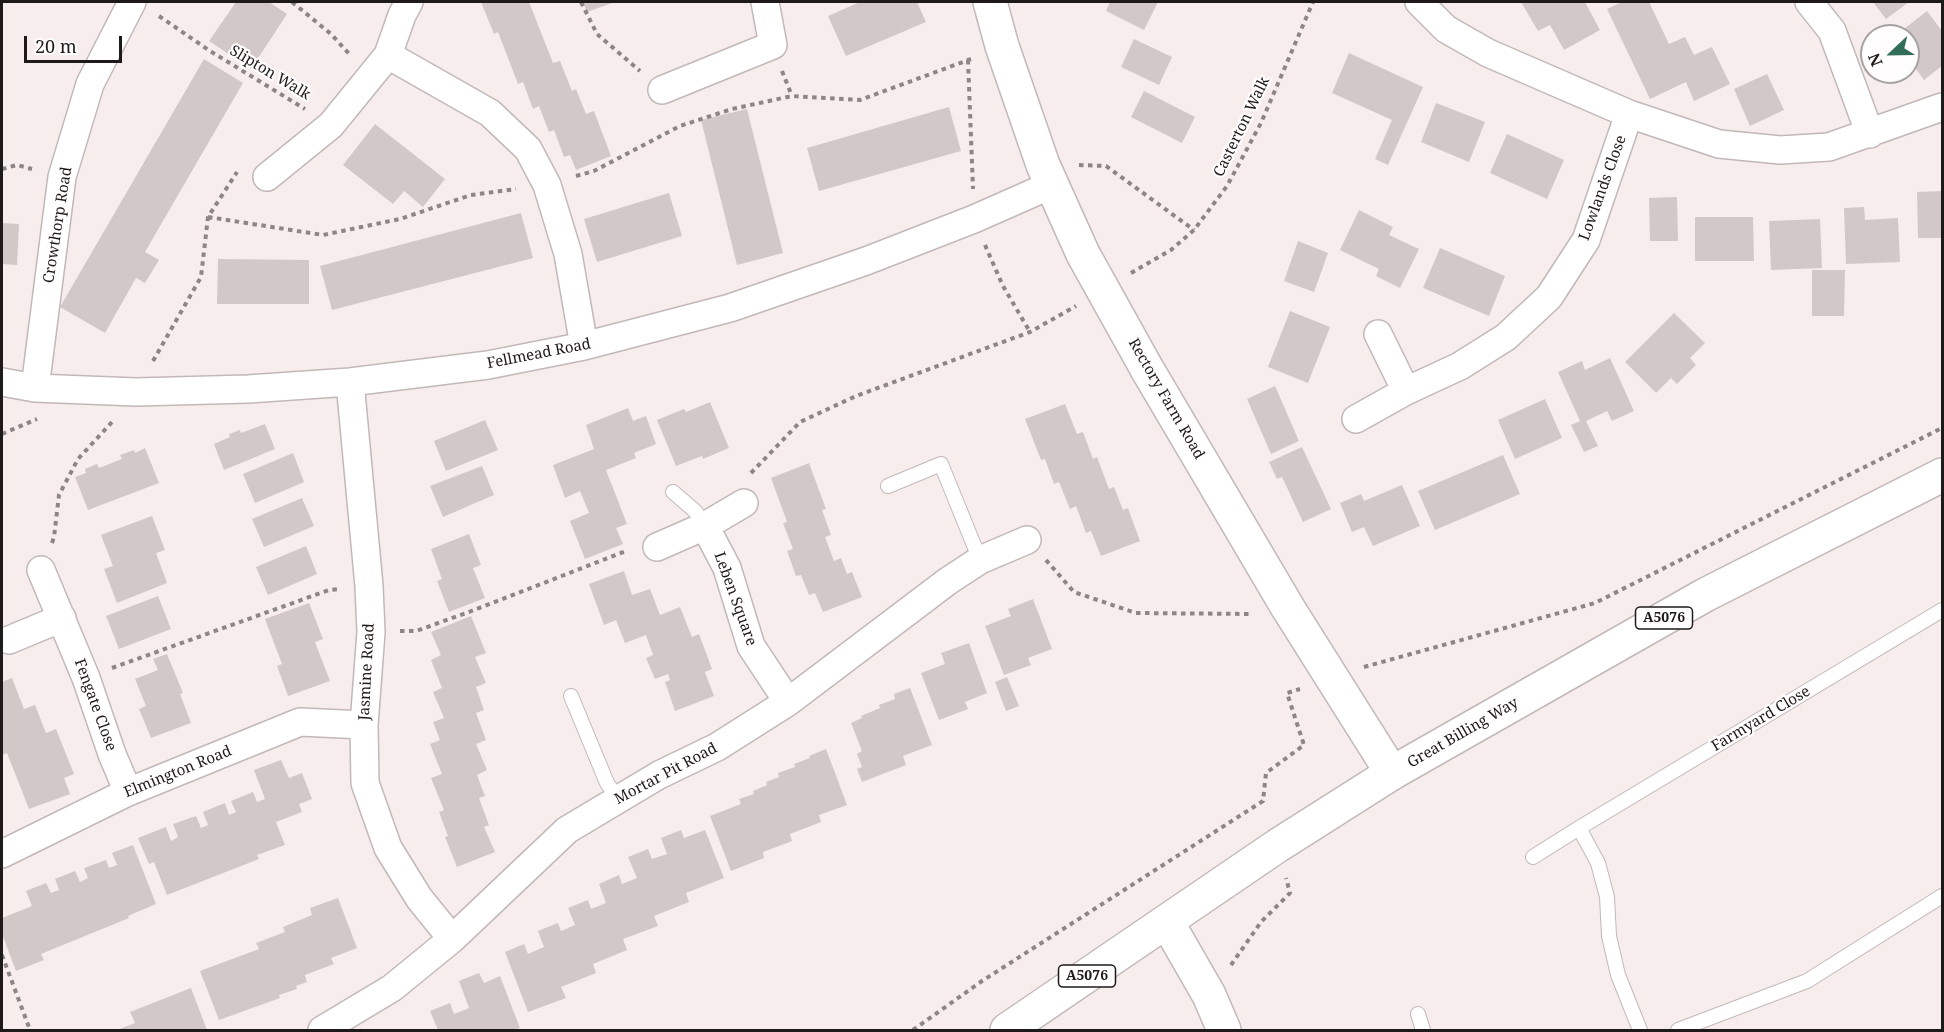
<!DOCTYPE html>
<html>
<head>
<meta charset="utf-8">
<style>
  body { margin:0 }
  #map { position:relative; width:1944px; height:1032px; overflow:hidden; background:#f8eded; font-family:"Noto Serif",serif }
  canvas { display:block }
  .frame { position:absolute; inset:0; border:3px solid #1e1a1a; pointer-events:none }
  .north { position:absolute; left:1860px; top:24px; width:60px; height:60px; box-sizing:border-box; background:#fffdfd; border:2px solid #a5a2a2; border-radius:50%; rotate:248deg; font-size:16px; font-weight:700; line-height:24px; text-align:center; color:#1e1a1a }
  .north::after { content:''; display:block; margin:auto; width:21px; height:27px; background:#316d59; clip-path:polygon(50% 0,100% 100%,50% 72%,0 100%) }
  .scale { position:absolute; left:24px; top:36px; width:98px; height:27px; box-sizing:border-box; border:3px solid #1e1a1a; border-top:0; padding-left:8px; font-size:18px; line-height:21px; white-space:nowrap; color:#1e1a1a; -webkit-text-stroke:4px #fffdfd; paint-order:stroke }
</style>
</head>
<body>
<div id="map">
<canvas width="1944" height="1032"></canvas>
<div class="frame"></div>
<div class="north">N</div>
<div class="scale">20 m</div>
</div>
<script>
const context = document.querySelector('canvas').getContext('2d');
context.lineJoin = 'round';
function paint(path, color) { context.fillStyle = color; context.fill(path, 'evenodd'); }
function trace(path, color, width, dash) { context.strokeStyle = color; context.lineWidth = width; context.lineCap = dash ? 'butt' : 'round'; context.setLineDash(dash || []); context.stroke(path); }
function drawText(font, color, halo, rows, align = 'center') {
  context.font = font + ' "Noto Serif",serif'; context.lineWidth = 4.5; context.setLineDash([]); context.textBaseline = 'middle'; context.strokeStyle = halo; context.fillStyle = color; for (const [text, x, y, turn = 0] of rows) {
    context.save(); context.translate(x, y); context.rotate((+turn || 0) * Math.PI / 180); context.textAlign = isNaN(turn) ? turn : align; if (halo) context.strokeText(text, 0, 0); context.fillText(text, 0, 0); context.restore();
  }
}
paint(new Path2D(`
  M236,2h33l18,12 -36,55 -42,-28z
  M481,2h48l24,61 7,-2 12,30 4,-2 10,25 8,-3 17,45 -35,14 -6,-15 -6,2 -10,-27 -5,2 -10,-26 -6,3 -10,-27 -5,2 -20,-52 -4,2z
  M583,2h32l-28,10z
  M860,2h57l9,20 -80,34 -18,-40z
  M1110,2h48l-14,28 -38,-19z
  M1521,2h64l15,28 -36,20 -14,-25 -12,6z
  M1622,2h27l20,42 16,-7 9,18 18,-8 18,37 -36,17 -8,-19 -36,17 -43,-90z
  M1873,2h36l-23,17z
  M1927,11l15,20v35l-18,14 -16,-22v-22h-13z
  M1134,39l38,18 -13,28 -38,-18z
  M1349,53l74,34 -35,78 -13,-6 17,-39 -60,-27z
  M204,59l39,24 -98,169 14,8 -14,23 -9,-5 -31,55 -45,-26z
  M1767,74l17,36 -34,16 -16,-37z
  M1144,91l51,26 -13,26 -51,-26z
  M1436,103l49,19 -16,40 -48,-20z
  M949,107l12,44 -142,40 -12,-43z
  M747,109l36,144 -46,12 -36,-145z
  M375,124l70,55 -22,28 -19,-16 -11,13 -50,-39z
  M1507,134l57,26 -17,39 -57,-26z
  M1942,191v47h-24l-1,-46z
  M669,193l13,43 -85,26 -13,-43z
  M1677,197l1,44h-28l-1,-43z
  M1864,207l1,13 33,-2 2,44 -54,2 -2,-56z
  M1359,210l34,17 -4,8 30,14 -19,39 -24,-12 3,-7 -39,-19z
  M521,213l12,45 -201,52 -12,-44z
  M1695,217h58l1,44h-59z
  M1820,219l2,49 -51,2 -2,-49z
  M2,223l17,1 -2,41 -15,-1z
  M1298,241l30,12 -14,39 -30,-11z
  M1440,248l65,28 -16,40 -66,-28z
  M218,259l91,1v44h-92z
  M1812,270h33l-1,46h-32z
  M1290,311l40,16 -22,56 -40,-16z
  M1674,313l31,30 -15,15 6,7 -19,19 -6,-6 -15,15 -31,-31z
  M1610,358l24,53 -22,10 -5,-10 -21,10 12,25 -14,6 -13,-27 9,-4 -22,-49 24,-11 3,9z
  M1275,386l24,55 -28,13 -24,-55z
  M1545,399l17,39 -47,21 -17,-39z
  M710,402l19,46 -26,11 -1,-3 -26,10 -19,-46 27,-11 2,3z
  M1065,404l12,30 6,-2 10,27 4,-2 12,32 5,-2 9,23 5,-2 12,33 -39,15 -10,-25 -5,2 -10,-27 -6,3 -11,-27 -5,2 -9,-25 -4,1 -16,-41z
  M628,408l5,13 13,-5 10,28 -22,9 2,5 -30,12 21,54 -11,4 7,16 -38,15 -15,-38 19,-8 -9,-22 -15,7 -12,-33 41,-16 -8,-24z
  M485,420l13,30 -52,21 -12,-30z
  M265,424l10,25 -51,21 -10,-26 16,-7 -1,-3 11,-4 1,3z
  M1302,447l29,62 -28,13 -21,-45 -5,2 -8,-17z
  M145,448l14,35 -71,27 -13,-33 11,-4 -1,-4 12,-5 2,4 23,-9 -2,-4 14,-5 1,3z
  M293,453l11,29 -49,21 -12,-29z
  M1503,455l17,39 -85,36 -17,-39z
  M809,463l17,46 -4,1 9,25 -6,2 9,24 7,-3 6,16 5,-2 10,25 -39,15 -8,-19 -6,2 -8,-20 -5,1 -9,-25 6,-2 -10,-26 4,-1 -16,-44z
  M482,466l12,29 -51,22 -13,-31z
  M1402,485l18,41 -47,20 -9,-19 -12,5 -12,-29 21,-9 3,7z
  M302,498l12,28 -50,21 -12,-28z
  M152,516l13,34 -9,3 11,30 -50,20 -13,-34 9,-3 -12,-31z
  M469,534l12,31 -8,3 12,30 -36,14 -12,-31 5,-2 -11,-30z
  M306,546l11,28 -49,21 -12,-28z
  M624,571l8,24 18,-6 10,26 20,-8 12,30 7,-3 13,35 -7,3 9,24 -39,15 -10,-29 5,-2 -2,-6 -13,5 -9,-21 7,-3 -7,-20 -21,8 -9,-23 -12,5 -15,-41z
  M158,596l13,33 -52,20 -13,-33z
  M1033,599l19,50 -24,9 3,7 -27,10 -19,-49 26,-10 -3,-7z
  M309,603l14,36 -8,3 15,39 -42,15 -11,-30 5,-2 -17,-45z
  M471,616l15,37 -11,4 11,26 -10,4 8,23 -8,3 10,27 -10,4 11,26 -10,5 8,21 -6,2 10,27 -5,2 11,25 -38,15 -12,-30 3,-1 -9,-24 5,-2 -13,-32 11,-4 -12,-30 10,-4 -7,-18 11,-4 -11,-26 9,-4 -11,-28 10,-5 -10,-23z
  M969,643l18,50 -22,9 3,7 -29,11 -18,-47 24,-9 -4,-11z
  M167,654l16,39 -3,1 11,29 -40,15 -12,-29 7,-3 -11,-27 23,-9 -5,-11z
  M1007,677l12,29 -13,5 -11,-29z
  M12,678l12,31 11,-4 11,28 10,-4 18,45 -10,4 6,16 -41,15 -22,-56 -5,2v-73z
  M910,688l22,57 -29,11 3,9 -44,17 -5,-13 5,-2 -5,-13 5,-3 -11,-28 11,-5 -1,-2 19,-8 -1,-3 16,-6 -1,-5z
  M826,749l21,56 -28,10 2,7 -31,12 2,7 -29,11 1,6 -33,13 -21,-55 31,-12 -2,-5 15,-5 -1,-3 14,-6 -1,-3 13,-5 -1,-4 17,-6 -1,-3 16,-6 -1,-2z
  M281,760l8,18 13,-5 10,26 -13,5 3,8 -26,10 9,23 -28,10 2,4 -92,36 -13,-33 -5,2 -11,-26 28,-11 5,14 7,-4 -5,-13 23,-8 5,12 7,-3 -5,-13 22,-9 4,12 7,-3 -5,-11 22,-9 4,10 8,-3 -11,-29z
  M681,830l3,8 21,-8 19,48 -38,15 3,9 -35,14 4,10 -35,13 4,11 -34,14 3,9 -35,14 5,11 -38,14 -23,-60 19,-8 4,10 16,-7 -6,-16 20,-8 3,8 14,-6 -7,-17 20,-8 3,9 15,-6 -7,-19 20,-9 3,9 15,-6 -9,-21 20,-8 4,10 15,-5 -6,-16z
  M133,845l23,59 -28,12 1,2 -88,36 3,6 -28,11 -14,-37v-16l30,-12 -6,-15 20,-8 5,10 8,-3 -4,-11 20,-8 5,11 8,-4 -4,-10 22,-8 3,8 8,-3 -5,-12z
  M338,898l19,50 -26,10 3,6 -29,11 2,7 -11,4 1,3 -18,6 1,3 -61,22 -19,-49 59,-22 -3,-6 29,-11 -2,-5 29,-12 -2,-7z
  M479,973l5,10 16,-7 20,52 -7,2h-75l-8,-19 20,-8 4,11 15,-6 -10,-27z
  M191,988l16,42h-90l18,-7 -5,-11z`), '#d3c8c8');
const lane = new Path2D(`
  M888,486l53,-22 39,96
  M673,492l22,19 10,15
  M571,696l36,87 11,16
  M1579,828l19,35 9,34 2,39 9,39 22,55
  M1533,857l46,-29 363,-218
  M1418,1014l5,16
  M1678,1030l129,-49 135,-85`);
const street = new Path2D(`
  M409,2l-7,13 -14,40 102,58 38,36 19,36 21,69 16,92
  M1419,2l27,27 42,24 141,61 90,30 61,6 49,-3 113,-40
  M1809,2l23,29 38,103
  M662,90l111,-45 -8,-43
  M267,177l64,-52 57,-70
  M1378,334l28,57
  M2,382l33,6 101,4 112,-3 102,-7 138,-17 96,-19 146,-38 136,-47 108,-42 77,-34
  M350,382l19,204 2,46 -7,93 1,58 23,65 31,50 33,41
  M35,388l27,-211 28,-93 42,-82
  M1356,419l50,-28 54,-25 46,-29 43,-40 37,-57 43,-126
  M705,526l22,42 24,78 37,56
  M657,547l48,-21 39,-23
  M41,570l45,108 26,76 16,38
  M9,640l53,-22
  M2,854l126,-62 172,-70 64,3
  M322,1030l70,-42 60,-49 115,-109 92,-55 58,-28 71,-45 160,-121 32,-21 47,-20`);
const secondary = new Path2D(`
  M990,2l12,44 41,119 40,89
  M1147,369l141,239 104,165
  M1167,922l42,73 15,35`);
const primary = new Path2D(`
  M1007,1030l270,-184 115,-73 313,-178 237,-120`);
trace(lane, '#c3b8b8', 16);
trace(street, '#c3b8b8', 30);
trace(secondary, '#c3b8b8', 36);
trace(primary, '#c3b8b8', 36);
trace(new Path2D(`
  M292,2l39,32 20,22
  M581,2l16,32 43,37
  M159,16l51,35 95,58
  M968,60l5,129
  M782,71l10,25
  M1079,165l27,1 88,64
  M2,169l15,-4 15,4
  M576,176l18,-5 86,-45 52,-17 60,-13 68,4 111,-41
  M208,217l115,18 77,-16 71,-24 45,-6
  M985,245l18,41 27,46
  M1131,273l40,-23 23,-20 33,-44 34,-63 52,-121
  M153,361l48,-84 7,-60 29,-45
  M2,434l35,-15
  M751,473l49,-51 56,-26 174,-64 46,-26
  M52,543l2,-6 5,-42 19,-36 34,-37
  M1046,560l28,32 62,21 116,1
  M400,631h16l53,-19 157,-61
  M1364,667l231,-64 347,-175
  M112,668l217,-78 11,-1
  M2,955l28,75
  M1231,965l30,-43 29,-29 -4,-15
  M913,1030l69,-49 281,-180 3,-28 38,-28 -17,-52 13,-4`), '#8d8686', 4, [4.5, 4.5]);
trace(lane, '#fff', 14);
trace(street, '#fff', 27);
trace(secondary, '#fff', 33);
trace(primary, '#fff', 33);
const secondaryBridge = new Path2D(`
  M1083,254l64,115`);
trace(secondaryBridge, '#c3b8b8', 36, []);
trace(secondaryBridge, '#fff', 33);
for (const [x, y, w] of [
  [1664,618,57],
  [1087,976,57]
]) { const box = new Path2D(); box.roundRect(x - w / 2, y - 11, w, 22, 4.5); context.fillStyle = '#fffdfd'; context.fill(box); trace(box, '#1e1a1a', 1.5); }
drawText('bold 14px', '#1e1a1a', null, [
  ["A5076",1664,618],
  ["A5076",1087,976]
]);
drawText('15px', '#1e1a1a', '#fffdfd', [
  ["Slipton Walk",270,73,31],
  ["Casterton Walk",1242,127,-64],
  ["Lowlands Close",1603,188,-70],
  ["Crowthorp Road",58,225,-81],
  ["Fellmead Road",539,354,-11],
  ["Rectory Farm Road",1166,399,60],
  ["Leben Square",735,599,70],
  ["Jasmine Road",367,672,-87],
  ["Fengate Close",95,705,70],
  ["Farmyard Close",1761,719,-31],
  ["Great Billing Way",1463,733,-30],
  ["Elmington Road",178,772,-22],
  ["Mortar Pit Road",666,774,-28]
]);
</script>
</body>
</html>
